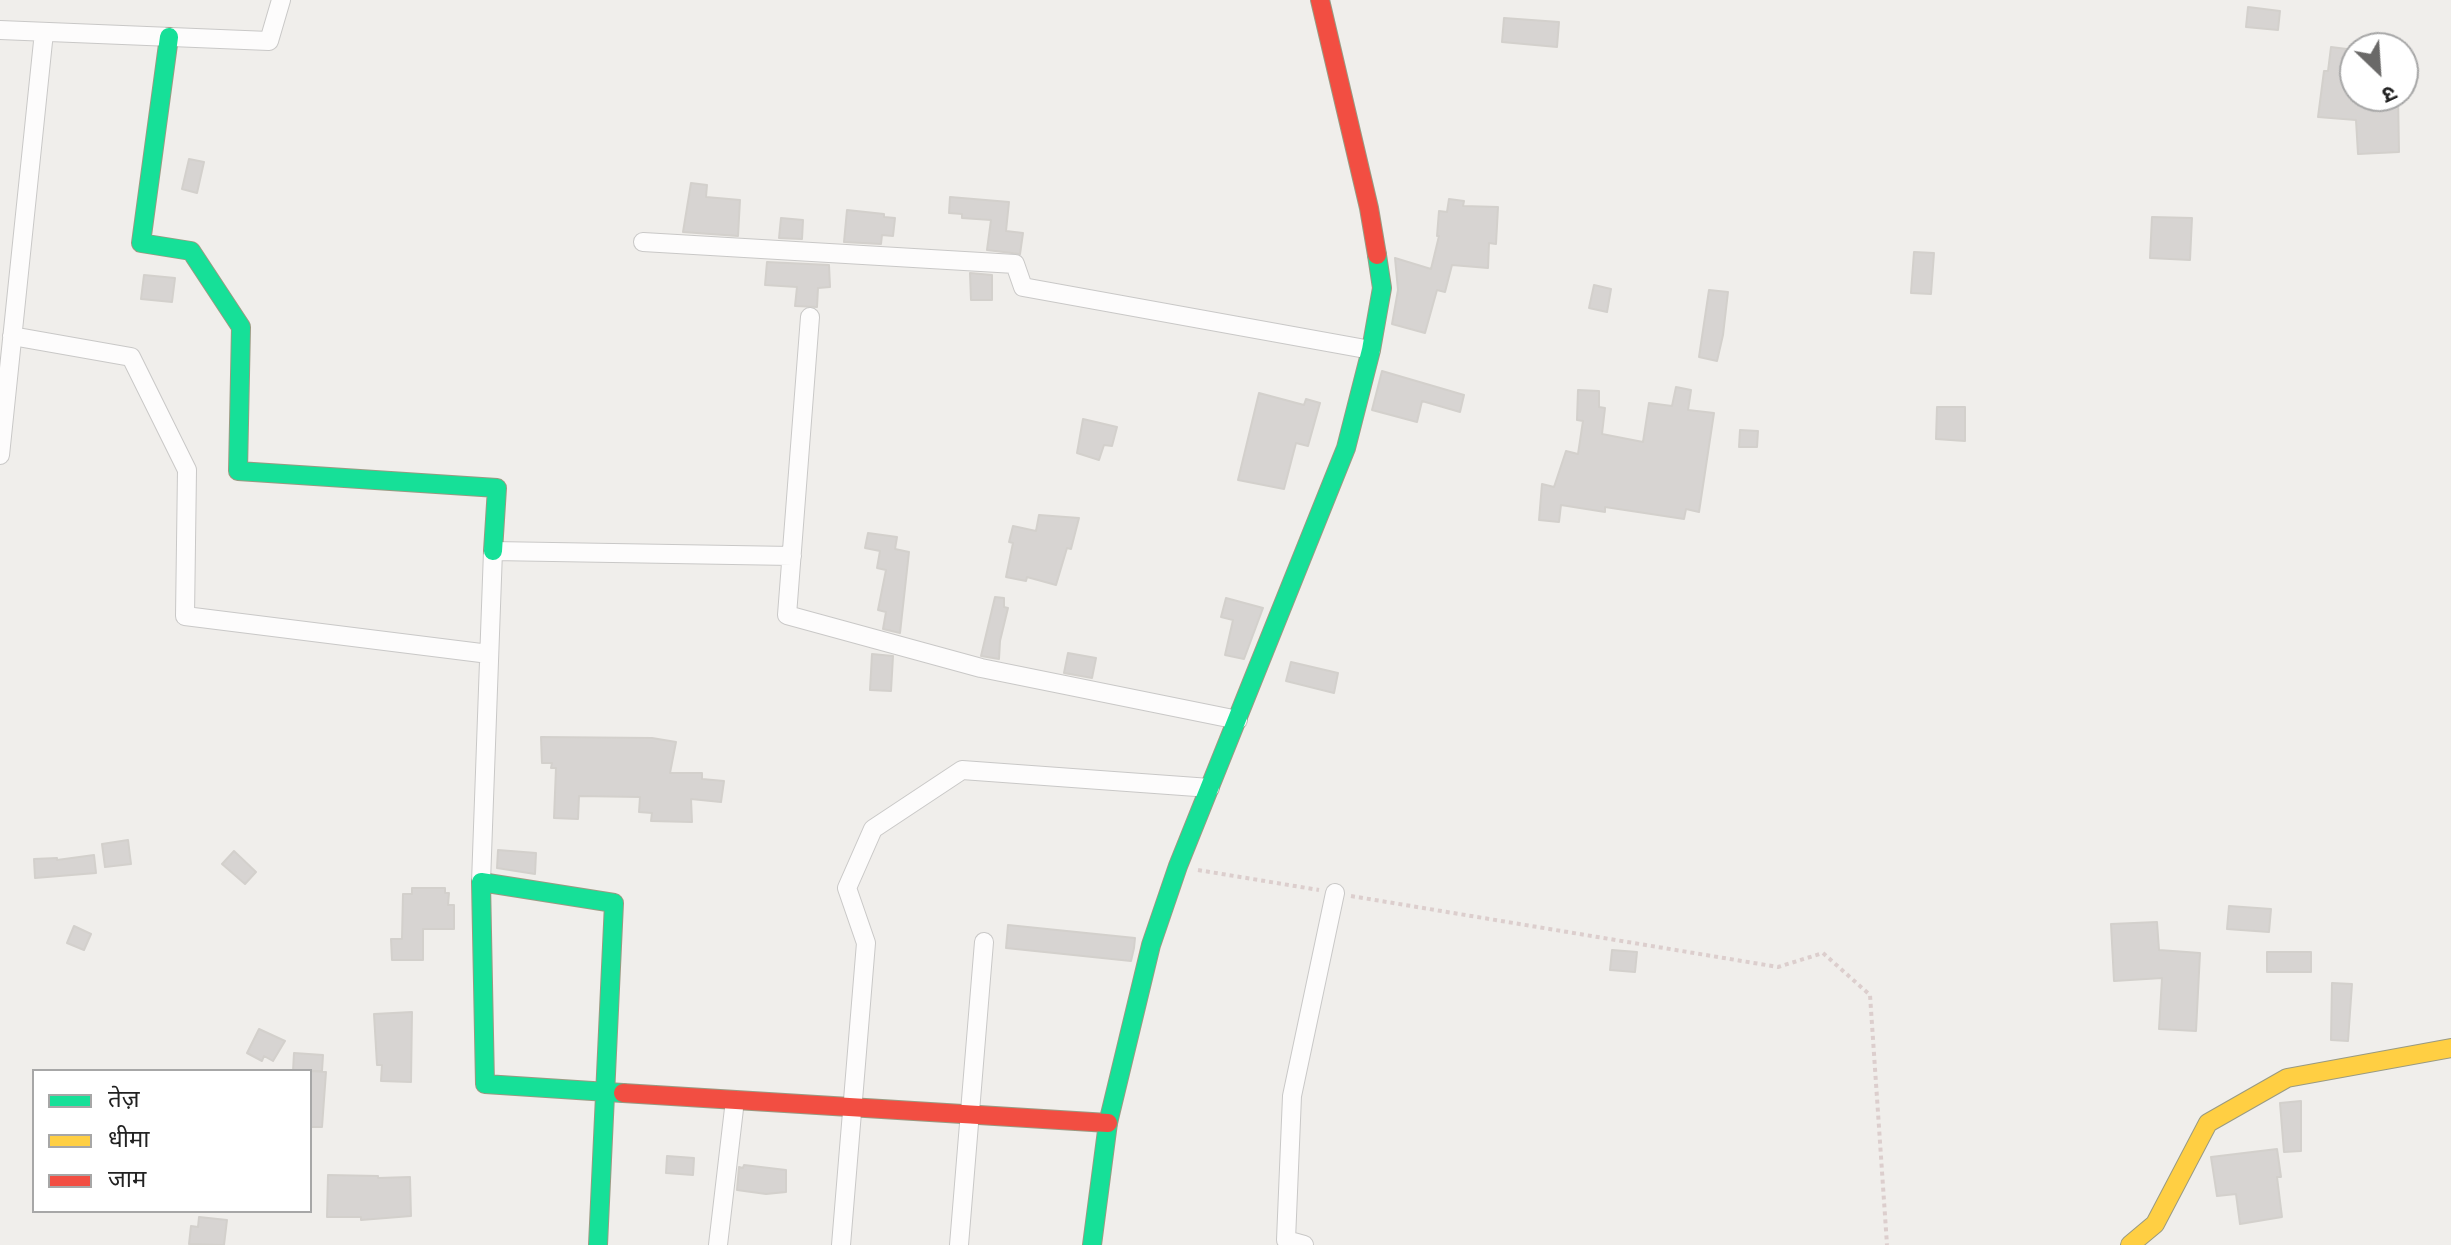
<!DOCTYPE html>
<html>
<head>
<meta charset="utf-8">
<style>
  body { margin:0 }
  #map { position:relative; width:2451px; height:1245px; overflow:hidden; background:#f0eeeb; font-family:Overpass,"Noto Sans Devanagari",sans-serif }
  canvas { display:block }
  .legend { position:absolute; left:32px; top:1069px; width:280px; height:144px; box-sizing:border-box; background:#fff; border:2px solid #a7a7a7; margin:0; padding:10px 14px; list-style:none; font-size:24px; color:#222 }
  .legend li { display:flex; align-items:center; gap:16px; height:40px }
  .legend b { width:40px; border:2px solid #a7a7a7 }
  .north { position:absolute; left:2339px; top:32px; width:80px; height:80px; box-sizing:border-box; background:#fff; border:2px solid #a7a7a7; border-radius:50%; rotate:155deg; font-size:22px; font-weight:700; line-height:32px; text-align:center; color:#222 }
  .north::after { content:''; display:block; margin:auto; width:28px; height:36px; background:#6a6968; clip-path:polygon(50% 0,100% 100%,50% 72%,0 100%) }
</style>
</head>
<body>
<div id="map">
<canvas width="2451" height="1245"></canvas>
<ul class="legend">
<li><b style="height:10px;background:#16e098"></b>तेज़</li>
<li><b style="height:10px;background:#ffcf43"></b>धीमा</li>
<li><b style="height:10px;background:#f24e42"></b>जाम</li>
</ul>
<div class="north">उ</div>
</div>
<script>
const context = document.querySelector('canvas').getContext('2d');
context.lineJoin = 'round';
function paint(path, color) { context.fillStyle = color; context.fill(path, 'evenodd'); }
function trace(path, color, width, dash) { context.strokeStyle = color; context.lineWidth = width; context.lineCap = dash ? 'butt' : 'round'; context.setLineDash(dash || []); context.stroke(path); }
const building = new Path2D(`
  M2248,7l32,4 -2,19 -32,-3z
  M1504,18l55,4 -2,25 -55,-5z
  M2331,47l24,3v46h43l1,56 -41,2 -2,-34 -38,-3 6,-46h4z
  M189,159l15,3 -7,31 -15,-4z
  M691,183l16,2 -1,12 34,3 -2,36 -55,-4z
  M950,197l59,5 -3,29 17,2 -3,21 -33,-4 4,-30 -29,-2v-4l-13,-1z
  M1449,199l15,2 -1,5 35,1 -2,37 -7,-1 -1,25 -36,-3 -7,27 -8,-2 -12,43 -33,-9 6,-34 -3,-32 36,11 8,-33h-2l2,-25 8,1z
  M847,210l37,4v3l11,1 -2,18 -11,-1 -1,9 -37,-2z
  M2152,217l40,1 -2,42 -40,-2z
  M781,218l22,2 -1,19 -23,-1z
  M1914,252l20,1 -3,41 -20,-1z
  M767,262l62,3 1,22 -12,1 -1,19 -22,-1 2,-19 -32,-2z
  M970,273l22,2v25h-21z
  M144,275l31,3 -3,24 -31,-3z
  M1594,285l17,4 -4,23 -18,-4z
  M1709,290l19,2 -5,43 -6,26 -18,-4z
  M1382,371l82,24 -4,17 -38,-11 -5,21 -45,-12z
  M1676,387l15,3 -3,20 26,3 -15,99 -13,-3 -2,10 -79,-12v5l-44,-7 -2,17 -20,-2 3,-36 12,3 12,-36 12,3 5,-33 -6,-1 1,-30 21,1v16l6,1 -3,26 41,8 6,-39 23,3z
  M1259,393l45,12 2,-6 14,4 -12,43 -12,-3 -12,46 -46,-9z
  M1937,407h28v34l-29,-2z
  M1083,419l34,8 -5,19 -8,-1 -5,15 -22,-7z
  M1740,430l18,1 -1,16h-18z
  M1039,515l40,3 -8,31 -4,-1 -11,37 -29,-8 -1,4 -20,-4 7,-34 -4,-1 4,-16 23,5z
  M868,533l29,4 -2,12 14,3 -9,81 -17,-4 3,-17 -8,-2 8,-40 -9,-2 3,-17 -15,-3z
  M995,597l9,1v9l4,1 -8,33 -1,18 -18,-3z
  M1226,598l37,10 -19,51 -19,-4 8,-35 -12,-3z
  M1068,653l28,5 -4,20 -28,-5z
  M872,654l21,2 -2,35 -21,-1z
  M1291,662l47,11 -4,20 -48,-12z
  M541,737l111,1 24,4 -6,31h32v6l22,2 -3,21 -30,-3 1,23 -41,-1 1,-8 -13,-1 1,-15 -61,-1 -1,23 -24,-1 2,-50h-5l1,-5h-10z
  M128,840l3,24 -26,3 -3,-23z
  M498,850l38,3 -1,21 -38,-6z
  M234,851l22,21 -11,12 -23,-20z
  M94,855l2,18 -61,5 -1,-19 23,-1v2z
  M412,888h33v5h4l-1,12h6v24h-31v31h-31l-1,-21h11l1,-45h9z
  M2229,906l42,3 -2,23 -42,-3z
  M2157,922l2,28 41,3 -4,78 -37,-2 3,-51 -48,3 -3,-57z
  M1008,925l127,13 -1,10 -3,13 -125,-13z
  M74,926l17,8 -7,16 -17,-7z
  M1612,950l25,2 -2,20 -25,-2z
  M2267,952h44v20h-44z
  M2332,983l20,1 -4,57 -17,-1z
  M412,1012l-1,70 -30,-1 1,-16h-5l-3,-51z
  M259,1029l26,12 -12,20 -9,-5 -2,5 -15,-8z
  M294,1053l29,2 -1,16h-11l15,1 -4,55h-12v-56h-17z
  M2301,1101v50l-17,1 -4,-49z
  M2277,1149l4,28h-4l5,40 -42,7 -4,-30 -19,2 -6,-39z
  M667,1156l27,2 -1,17 -27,-2z
  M744,1165l42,5v22l-20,2 -29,-4 2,-23 4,1z
  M328,1175l50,1v2l32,-1 1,39 -50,4v-3h-34z
  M199,1217l28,3 -3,25 -35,-1 2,-18 7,1z`);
paint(building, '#d7d4d2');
trace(building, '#d3d0cc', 2);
const street = new Path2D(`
  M0,30l269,11 12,-41
  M643,242l372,22 8,23 348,63
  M810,317l-23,298 194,53 257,52
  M12,336l119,21 56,113 -2,146 304,38
  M0,455l44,-423
  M481,882l12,-331 299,5
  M718,1245l17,-145
  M841,1245l25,-302 -19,-55 26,-59 89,-59 248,18
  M959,1245l25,-303
  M1304,1245l-18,-5 6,-144 43,-203`);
const fast = new Path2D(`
  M169,37l-28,206 50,8 50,76 -3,144 259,17 -4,63
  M598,1245l16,-342 -133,-21 4,202 138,9
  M1092,1245l16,-122 43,-178 27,-79 168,-418 25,-98 11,-62 -5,-33`);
const slow = new Path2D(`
  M2130,1245l25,-21 53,-101 79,-45 164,-30`);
const jam = new Path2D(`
  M1320,0l49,208 8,47
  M623,1093l485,30`);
trace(street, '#c9c8c7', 20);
trace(fast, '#999a82', 20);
trace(slow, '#999a82', 20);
trace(jam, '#999a82', 20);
trace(new Path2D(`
  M1198,870l121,20
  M1351,896l427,71 45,-14 47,42 17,250`), '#dccecd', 4, [4, 4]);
trace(street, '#fdfcfc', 18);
trace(fast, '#16e098', 18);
trace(slow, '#ffcf43', 18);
trace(jam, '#f24e42', 18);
</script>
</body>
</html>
